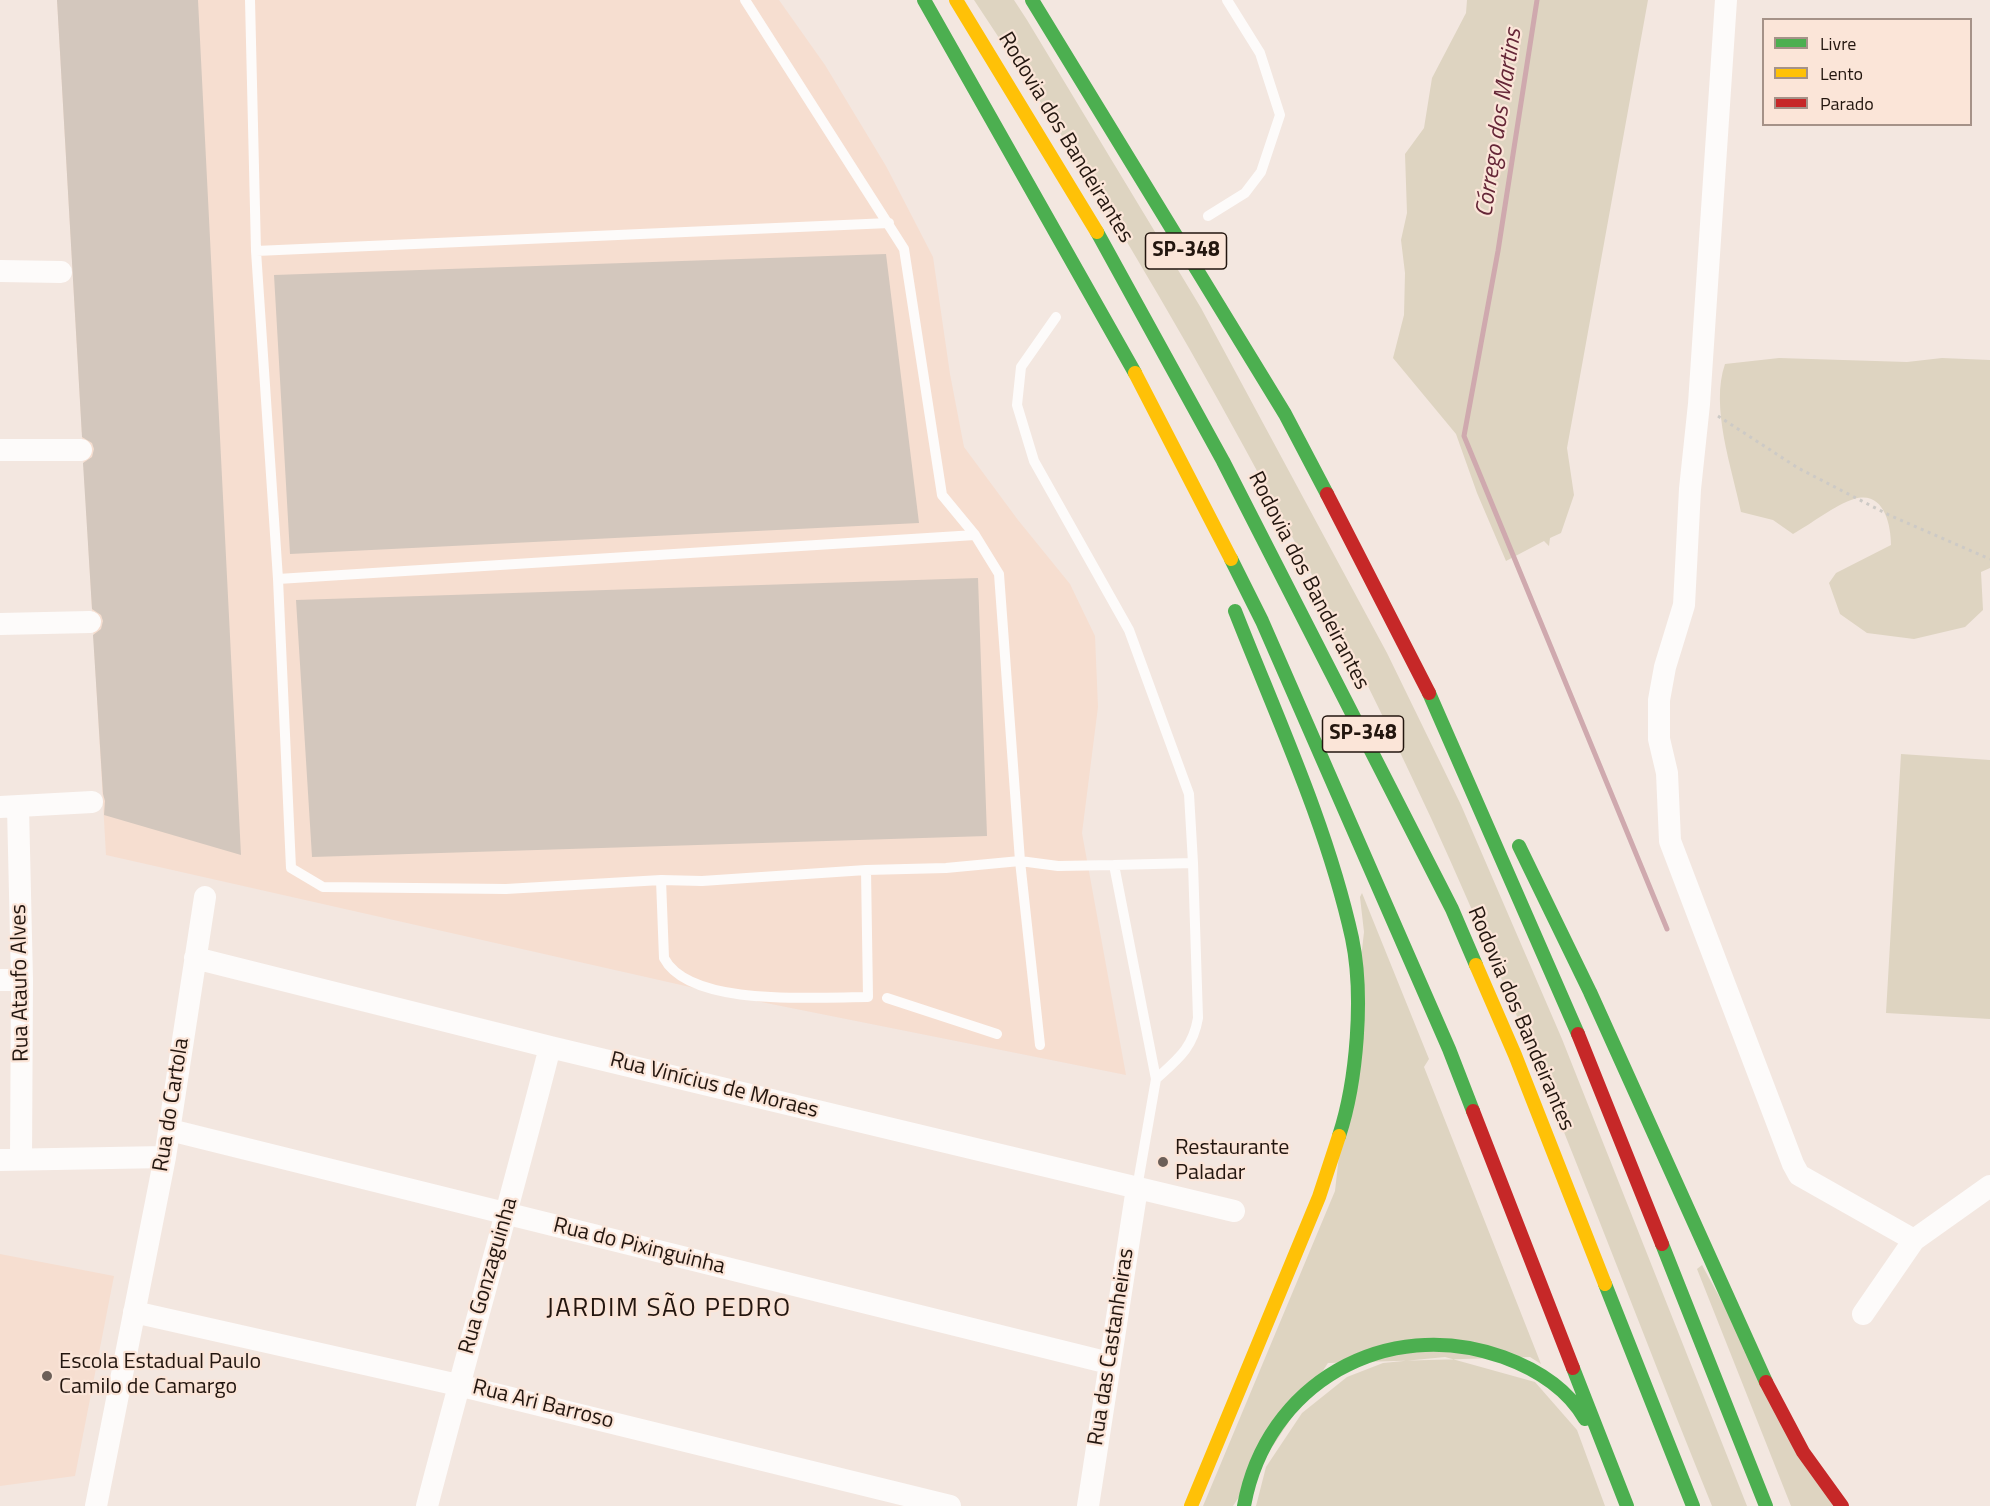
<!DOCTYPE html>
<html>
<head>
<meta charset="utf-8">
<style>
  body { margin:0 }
  #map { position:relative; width:1990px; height:1506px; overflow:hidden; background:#f3e7e0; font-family:"Titillium Web",sans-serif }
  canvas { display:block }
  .legend { position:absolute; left:1762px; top:18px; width:210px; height:108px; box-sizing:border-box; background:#fbe5d8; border:2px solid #a59288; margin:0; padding:8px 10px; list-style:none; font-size:18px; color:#23160f }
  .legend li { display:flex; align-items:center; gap:12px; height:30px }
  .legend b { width:30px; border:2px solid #a59288 }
</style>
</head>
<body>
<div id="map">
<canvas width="1990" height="1506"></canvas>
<ul class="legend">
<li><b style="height:8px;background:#4caf50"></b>Livre</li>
<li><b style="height:8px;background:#ffc107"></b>Lento</li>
<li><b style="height:8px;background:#c62828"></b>Parado</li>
</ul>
</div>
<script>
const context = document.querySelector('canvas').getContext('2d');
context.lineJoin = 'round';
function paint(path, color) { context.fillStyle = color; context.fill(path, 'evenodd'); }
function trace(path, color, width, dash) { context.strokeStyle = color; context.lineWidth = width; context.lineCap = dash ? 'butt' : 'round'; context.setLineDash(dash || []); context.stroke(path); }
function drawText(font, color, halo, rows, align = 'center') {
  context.font = font + ' "Titillium Web",sans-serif'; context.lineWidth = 4.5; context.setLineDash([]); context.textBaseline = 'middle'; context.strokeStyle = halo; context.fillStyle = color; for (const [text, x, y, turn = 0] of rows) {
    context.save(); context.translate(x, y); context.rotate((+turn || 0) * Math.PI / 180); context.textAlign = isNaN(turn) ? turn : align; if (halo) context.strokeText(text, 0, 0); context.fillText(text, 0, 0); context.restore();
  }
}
paint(new Path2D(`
  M57,0h722l46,65 61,101 47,91 17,117 14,73 54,73 52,64 25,52 3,71 -16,126 44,242 -405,-81 -615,-139z
  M0,1254l114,22 -39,200 -75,10z`), '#f6ded0');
paint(new Path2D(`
  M974,0h40l13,20 174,288 186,345 74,152 101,234 185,467h-35c-93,-230 -178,-463 -281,-688 -131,-283 -284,-559 -457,-818z
  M1467,0h181l-81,448 7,47 -13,38 -11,5 -1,8 -5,-5 -38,20 -29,-68 -21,-59 -63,-76 11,-43 1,-42 -4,-33 6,-27 -2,-59 19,-26 8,-50 34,-65z
  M1779,358l128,4 35,-4 48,2v208l-9,4 2,38 -18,17 -51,12 -47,-6 -27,-19 -11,-31 7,-10 55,-28c0,-22 -8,-55 -37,-46 -19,6 -43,25 -61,35l-20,-14 -32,-8c-9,-44 -31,-105 -16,-148z
  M1901,754l89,6v259l-104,-6z
  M1362,893l67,166 -5,8 117,297 -11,-7 -202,6 -95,143h-30l132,-315 29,-259 -4,-35z
  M1702,1265l131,241h-42l-94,-237z
  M1445,1357l90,25 42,48 28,76h-349l10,-39 36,-54 45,-36 36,-14z`), '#ded4c1');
trace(new Path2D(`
  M1537,0l-39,251 -34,185 203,493`), '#cfa9ae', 5);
paint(new Path2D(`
  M57,0h141l43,855 -137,-40 1,-14 -2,-7 -10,-159 8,-6 2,-8 -2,-6 -9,-6 -9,-146 9,-6 2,-8 -2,-6 -10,-6z
  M886,254l33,269 -629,31 -16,-279z
  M978,578l9,258 -675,21 -16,-257z`), '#d3c7bd');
trace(new Path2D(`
  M1718,416l80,52 91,47 101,44`), '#cdcac6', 3, [3, 4.5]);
trace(new Path2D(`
  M250,0l6,251 22,328 13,289 32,19 183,2 155,-9 41,1 164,-11 80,-2 74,-7 38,5 56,-1 42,214 -19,109
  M745,0l159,249 38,246 33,40 24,39 21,287 20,184
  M1208,216l37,-23 16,-21 19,-57 -20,-62 -33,-53
  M256,251l633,-28
  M1056,317l-35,50 -4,38 17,56 95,169 60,164 4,69 -79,2
  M278,579l697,-44
  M661,880l3,78c26,50 154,39 204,39l-2,-127
  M887,998l110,36
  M1156,1079c22,-20 37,-31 42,-61l-5,-155`), '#fdfbfa', 10);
trace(new Path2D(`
  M1726,0l-27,404 -9,85 -6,116 -19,62 -6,33v39l8,34 3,68 123,323 6,11 115,65
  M0,271l61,1
  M0,450h81
  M0,624l90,-2
  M0,807l92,-5
  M18,807l4,173 -1,179
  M195,958l355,89 684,164
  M0,980h22
  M170,1130l939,233
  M0,1160l165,-3
  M134,1312l324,73 492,121
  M1863,1314l51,-74 76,-54
  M96,1506l69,-349 40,-260
  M427,1506c40,-154 84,-306 123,-459
  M1088,1506l49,-318`), '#fdfbfa', 22);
trace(new Path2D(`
  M924,0l211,373
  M1032,0l253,414 42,80
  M1097,232l126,229 229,448 24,56
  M1231,559l31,62 187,428 24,62
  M1235,611c42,107 92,214 117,327 12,57 5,143 -13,198
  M1429,693l149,341
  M1519,846l71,146 176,390
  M1662,1244l104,262
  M1605,1284l88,222
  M1573,1368l54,138
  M1244,1506c22,-122 142,-191 259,-149 33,12 64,31 82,62`), '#4caf50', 14);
trace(new Path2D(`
  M956,0l141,232
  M1135,373l96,186
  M1476,965l39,90 90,229
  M1191,1506l128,-309 20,-61`), '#ffc107', 14);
trace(new Path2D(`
  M1327,494l102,199
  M1578,1034l84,210
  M1473,1111l100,257
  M1766,1382l37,70 39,54`), '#c62828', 14);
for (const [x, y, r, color] of [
  [1163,1162,6,"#6c5f58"],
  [47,1376,6,"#6c5f58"]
]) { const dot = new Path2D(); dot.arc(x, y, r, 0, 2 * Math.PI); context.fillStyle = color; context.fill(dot); trace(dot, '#fbe5d8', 2); }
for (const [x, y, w] of [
  [1186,251,81],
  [1363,734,81]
]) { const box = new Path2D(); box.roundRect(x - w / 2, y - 18, w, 36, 4.5); context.fillStyle = '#fbe5d8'; context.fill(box); trace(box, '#23160f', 1.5); }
drawText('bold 21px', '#23160f', null, [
  ["SP-348",1186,251],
  ["SP-348",1363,734]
]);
drawText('22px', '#23160f', '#fbe5d8', [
  ["Rodovia dos Bandeirantes",1065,138,59],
  ["Rodovia dos Bandeirantes",1308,581,63],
  ["Rua Ataufo Alves",21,983,-91],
  ["Rodovia dos Bandeirantes",1520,1019,67],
  ["Rua Vinícius de Moraes",714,1086,14],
  ["Rua do Cartola",172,1105,-81],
  ["Rua do Pixinguinha",639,1247,14],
  ["Rua Gonzaguinha",489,1276,-74],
  ["Rua das Castanheiras",1112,1347,-81],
  ["Rua Ari Barroso",543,1405,14]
]);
drawText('22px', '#23160f', '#fbe5d8', [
  ["Restaurante",1175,1149],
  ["Paladar",1175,1174],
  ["Escola Estadual Paulo",59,1363],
  ["Camilo de Camargo",59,1388]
], 'left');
drawText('italic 24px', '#652637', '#fbe5d8', [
  ["Córrego dos Martins",1500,123,-81]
]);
context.letterSpacing = '1.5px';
drawText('26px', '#23160f', '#fbe5d8', [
  ["JARDIM SÃO PEDRO",669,1310]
]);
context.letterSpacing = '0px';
</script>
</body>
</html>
